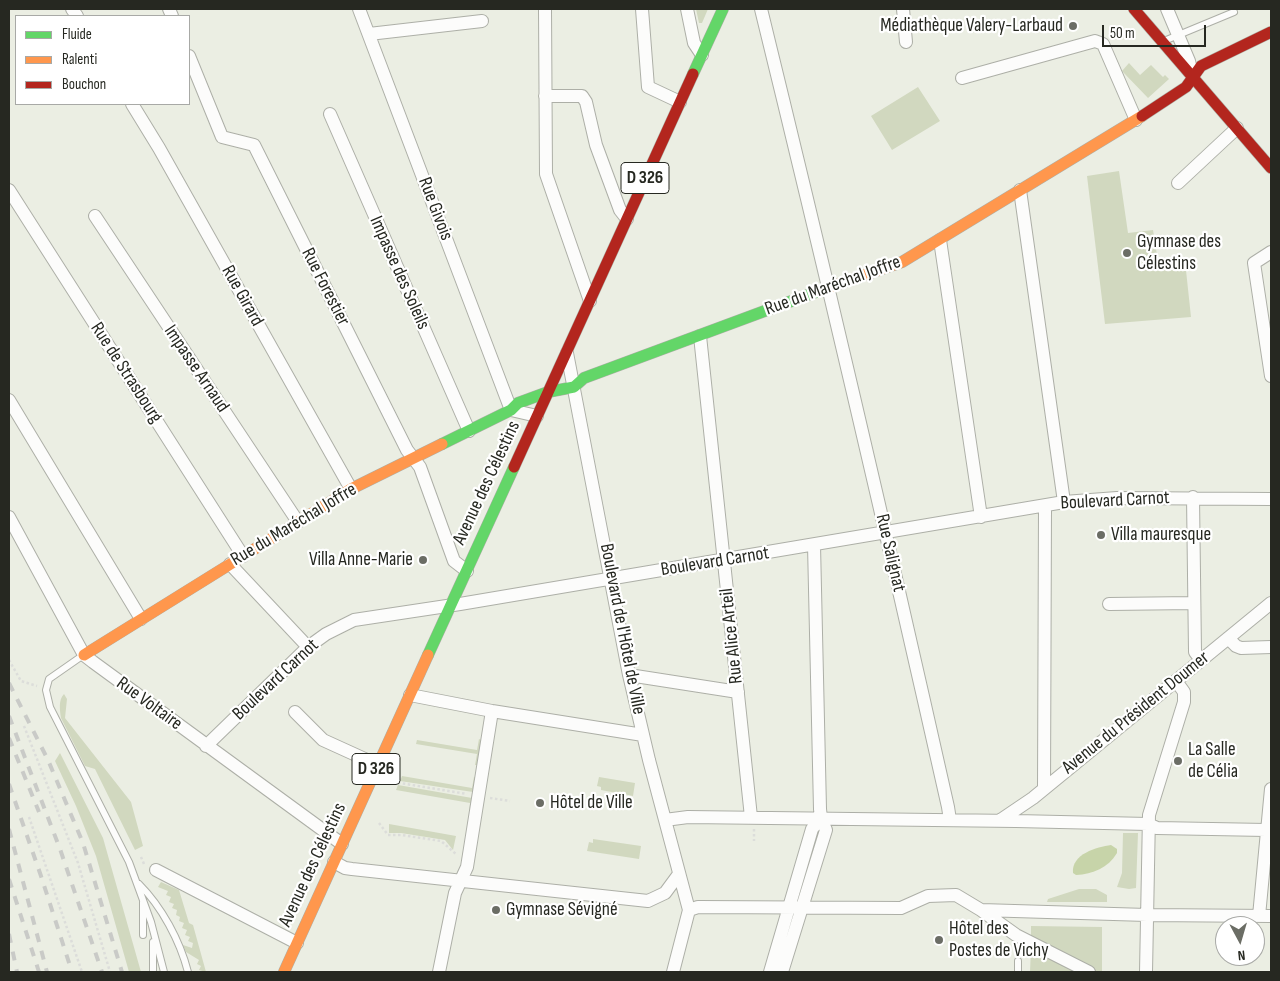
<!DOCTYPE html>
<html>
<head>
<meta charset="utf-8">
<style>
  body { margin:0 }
  #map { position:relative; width:1280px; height:981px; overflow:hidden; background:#ebeee3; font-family:"Sofia Sans Condensed",sans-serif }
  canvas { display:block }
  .frame { position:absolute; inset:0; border:10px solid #262821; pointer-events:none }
  .legend { position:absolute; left:15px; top:15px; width:175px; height:90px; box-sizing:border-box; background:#fff; border:1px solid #a8a9a6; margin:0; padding:6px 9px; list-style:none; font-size:15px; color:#262821 }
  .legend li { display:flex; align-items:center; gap:10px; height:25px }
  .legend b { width:25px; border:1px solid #a8a9a6 }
  .north { position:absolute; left:1215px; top:916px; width:50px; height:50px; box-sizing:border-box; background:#fff; border:1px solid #a8a9a6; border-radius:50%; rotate:174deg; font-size:14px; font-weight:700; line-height:20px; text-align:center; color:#262821 }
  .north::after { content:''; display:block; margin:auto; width:18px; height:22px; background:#6b6d65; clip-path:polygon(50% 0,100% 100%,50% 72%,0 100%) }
  .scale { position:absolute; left:1102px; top:25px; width:104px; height:22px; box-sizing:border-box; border:2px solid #262821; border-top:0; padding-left:6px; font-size:15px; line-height:18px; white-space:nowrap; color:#262821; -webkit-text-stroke:4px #fff; paint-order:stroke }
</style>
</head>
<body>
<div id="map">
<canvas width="1280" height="981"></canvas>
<div class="frame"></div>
<ul class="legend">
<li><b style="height:6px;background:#63d668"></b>Fluide</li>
<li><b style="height:6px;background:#ff974d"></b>Ralenti</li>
<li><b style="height:6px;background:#b3261e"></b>Bouchon</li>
</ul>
<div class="north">N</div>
<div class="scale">50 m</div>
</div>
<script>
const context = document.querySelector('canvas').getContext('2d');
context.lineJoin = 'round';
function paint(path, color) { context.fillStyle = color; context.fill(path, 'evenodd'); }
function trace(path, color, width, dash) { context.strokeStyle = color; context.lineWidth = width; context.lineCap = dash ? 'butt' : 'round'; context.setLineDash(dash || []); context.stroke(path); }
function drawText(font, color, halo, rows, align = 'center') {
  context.font = font + ' "Sofia Sans Condensed",sans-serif'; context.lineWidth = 4.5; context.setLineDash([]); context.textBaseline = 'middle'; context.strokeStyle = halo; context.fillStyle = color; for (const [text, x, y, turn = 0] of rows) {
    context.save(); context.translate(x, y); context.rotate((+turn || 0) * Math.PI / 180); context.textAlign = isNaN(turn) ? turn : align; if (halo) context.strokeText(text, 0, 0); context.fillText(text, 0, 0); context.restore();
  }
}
paint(new Path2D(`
  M696,9h12l-6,14h-3z
  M1129,63l11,12 11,-10 12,12 2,-2 4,4 -21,19 -26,-27z
  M918,87l22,34 -48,29 -21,-34z
  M1119,171l9,62 25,-3 6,38 26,-7 6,56 -86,7 -18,-148z
  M64,694l3,5 -2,19 66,84 12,44 -8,4 -40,-81 -10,-3 -24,-48c-1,-7 -3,-18 3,-24z
  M479,739l2,1 -4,25h-2l2,-11 -61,-10 1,-4 60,10z
  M60,753l43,85 38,134h-12l-33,-116 -20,-50 -21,-45z
  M402,776l70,12 2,-11h1l-2,15 -73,-11z
  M599,777l36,6 -2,13 -32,-6v-3l-4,-1z
  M398,785l74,13 -3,16 1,-11 -74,-13z
  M389,824l67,12 -3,14 -8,-10 -44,-7h-12z
  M1123,833h15l-2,55 -7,1 -12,-2 5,-14z
  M593,839l48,7 -2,13 -52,-8 2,-9 4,1z
  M161,882l18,8 10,33 4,2 13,47 -7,-2 2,-4 -4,-2 2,-4 -13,-8 -3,-7 9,3 1,-5 -5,-2 2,-4 -5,-2 2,-5 -5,-2 2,-5 -5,-2 1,-4 -4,-2 1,-5 -5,-2 2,-4 -5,-2 2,-5 -5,-2 2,-4 -10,-4z
  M1079,889h17l11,6v7h-60l1,-3z
  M1031,926l71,1v45h-9l-62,-31z
  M1031,948l53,24h-54z`), '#d1d8bf');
paint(new Path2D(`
  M1111,845l6,4v4c-9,15 -24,21 -41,22l-3,-2c-2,-19 24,-26 38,-28z`), '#c7d4a9');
const lane = new Path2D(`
  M1164,41l70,-29
  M82,656l-33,23 -3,11 4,17 79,155 22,60 13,50
  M139,884c23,23 41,57 49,88
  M143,902v33
  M153,972v-30
  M1018,972v-11`);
const street = new Path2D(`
  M72,9l5,7
  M169,9l3,7
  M359,9l152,401 26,6
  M545,9l1,165 44,127
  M642,9l6,78 32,15
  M687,9l7,34 8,12
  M761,9c65,265 127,531 187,798l2,13
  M903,9l3,33
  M1167,9l22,52 3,13
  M369,34l113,-13
  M189,56l33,81 32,8 153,305 13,17 34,94 13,10
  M962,78l133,-37 8,3 33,76
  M545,96h37l4,6 10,43 24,65 7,9
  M132,104l27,44 192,341
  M330,114l139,317
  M1178,183l59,-55
  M9,190l234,366
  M1020,190l44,312
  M95,216l203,306
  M940,240l41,277
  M1271,252l-17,11 17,113
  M700,336l51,481
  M567,353l62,322 20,85 40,150 -16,62
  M9,400l132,219
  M1193,497l2,155 6,8
  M9,517l75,138 9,7 249,182
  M230,564l78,83
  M1109,604l85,-1
  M1228,638l8,8 5,2 30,-1
  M629,675l109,17
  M410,695l82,16 151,24
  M295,712l28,28 55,25
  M206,746l102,-99 18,-13 28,-14 106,-16 604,-102 53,-4 154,1
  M1044,789l1,-283
  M665,820l23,-3 328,4 132,3 9,4 109,2
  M999,821l34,-23 238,-195
  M334,862l11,6 7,1 296,32 17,-8 14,-19
  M156,870l141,73
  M689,910l9,-3 203,1 27,-12 28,-1 25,15 166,5 124,1
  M981,910l35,25 73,37
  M1259,916l12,-127
  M439,972l16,-79 12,-26 25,-156
  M770,972l42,-143 9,-11
  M782,972l44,-142 -5,-12 -1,-9 -6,-264
  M1146,972l3,-157 35,-113v-10l-8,-11`);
const fast = new Path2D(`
  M693,74l30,-65
  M442,444l69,-34 7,-7 30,-11 26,-5 10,-9 240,-89
  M428,655l86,-188`);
const slow = new Path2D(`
  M824,289l78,-27 240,-146
  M84,655l267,-166 91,-45
  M284,972l144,-317`);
const jam = new Path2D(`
  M1134,9l137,159
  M1142,116l44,-29 15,-21 70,-34
  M514,467l179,-393`);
trace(lane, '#adafa7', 8);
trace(street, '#adafa7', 14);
trace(fast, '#adafa7', 12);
trace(slow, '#adafa7', 12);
trace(jam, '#adafa7', 12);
trace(new Path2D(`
  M9,660l12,21 16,5
  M24,726l54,137 32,109
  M388,781l79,13
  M490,798l20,3
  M29,817l53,155
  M379,823l9,12h14l39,6 15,13
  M754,829v12
  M141,857l3,7`), '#dcddda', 2.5, [2.5, 2.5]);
trace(lane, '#fcfcfb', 6);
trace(street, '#fcfcfb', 12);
trace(fast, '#63d668', 11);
trace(slow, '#ff974d', 11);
trace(jam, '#b3261e', 11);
trace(new Path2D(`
  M9,683l39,77 35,83 39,129
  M9,716l51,133 42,123
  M9,738l30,74
  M9,784l32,92 31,96
  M9,829l38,143
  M9,879l30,93
  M9,934l8,38
  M9,971v1`), '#c9cac7', 4, [9, 9]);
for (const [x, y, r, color] of [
  [1073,26,5,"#6b6d65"],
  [1127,253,5,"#6b6d65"],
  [1101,535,5,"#6b6d65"],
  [423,560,5,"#6b6d65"],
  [1178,761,5,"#6b6d65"],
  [540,803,5,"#6b6d65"],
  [496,910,5,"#6b6d65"],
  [939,940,5,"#6b6d65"]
]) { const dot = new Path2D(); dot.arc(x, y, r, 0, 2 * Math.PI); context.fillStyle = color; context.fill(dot); trace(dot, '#fff', 2); }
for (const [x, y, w] of [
  [645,178,48],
  [376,769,48]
]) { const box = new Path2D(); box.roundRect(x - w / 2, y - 15.5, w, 31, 4); context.fillStyle = '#fff'; context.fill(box); trace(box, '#262821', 1); }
drawText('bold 18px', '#262821', null, [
  ["D 326",645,178],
  ["D 326",376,769]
]);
drawText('19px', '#262821', '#fff', [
  ["Médiathèque Valery-Larbaud",1063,26,"right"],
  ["Gymnase des",1137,242],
  ["Célestins",1137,264],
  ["Villa mauresque",1111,535],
  ["Villa Anne-Marie",413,560,"right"],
  ["La Salle",1188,750],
  ["de Célia",1188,772],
  ["Hôtel de Ville",550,803],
  ["Gymnase Sévigné",506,910],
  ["Hôtel des",949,929],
  ["Postes de Vichy",949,951]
], 'left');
drawText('19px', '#262821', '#fff', [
  ["Rue Givois",435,209,69],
  ["Impasse des Soleils",399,273,66],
  ["Rue du Maréchal Joffre",833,286,-20],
  ["Rue Forestier",325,287,63],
  ["Rue Girard",242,296,61],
  ["Impasse Arnaud",196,369,56],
  ["Rue de Strasbourg",126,373,57],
  ["Avenue des Célestins",487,483,-65],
  ["Boulevard Carnot",1115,501,-3],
  ["Rue du Maréchal Joffre",294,525,-31],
  ["Rue Salignat",890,553,77],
  ["Boulevard Carnot",715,562,-9],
  ["Boulevard de l'Hôtel de Ville",622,629,79],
  ["Rue Alice Arteil",732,636,-96],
  ["Boulevard Carnot",276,680,-43],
  ["Rue Voltaire",149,704,36],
  ["Avenue du Président Doumer",1136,713,-39],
  ["Avenue des Célestins",313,865,-65]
]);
</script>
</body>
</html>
